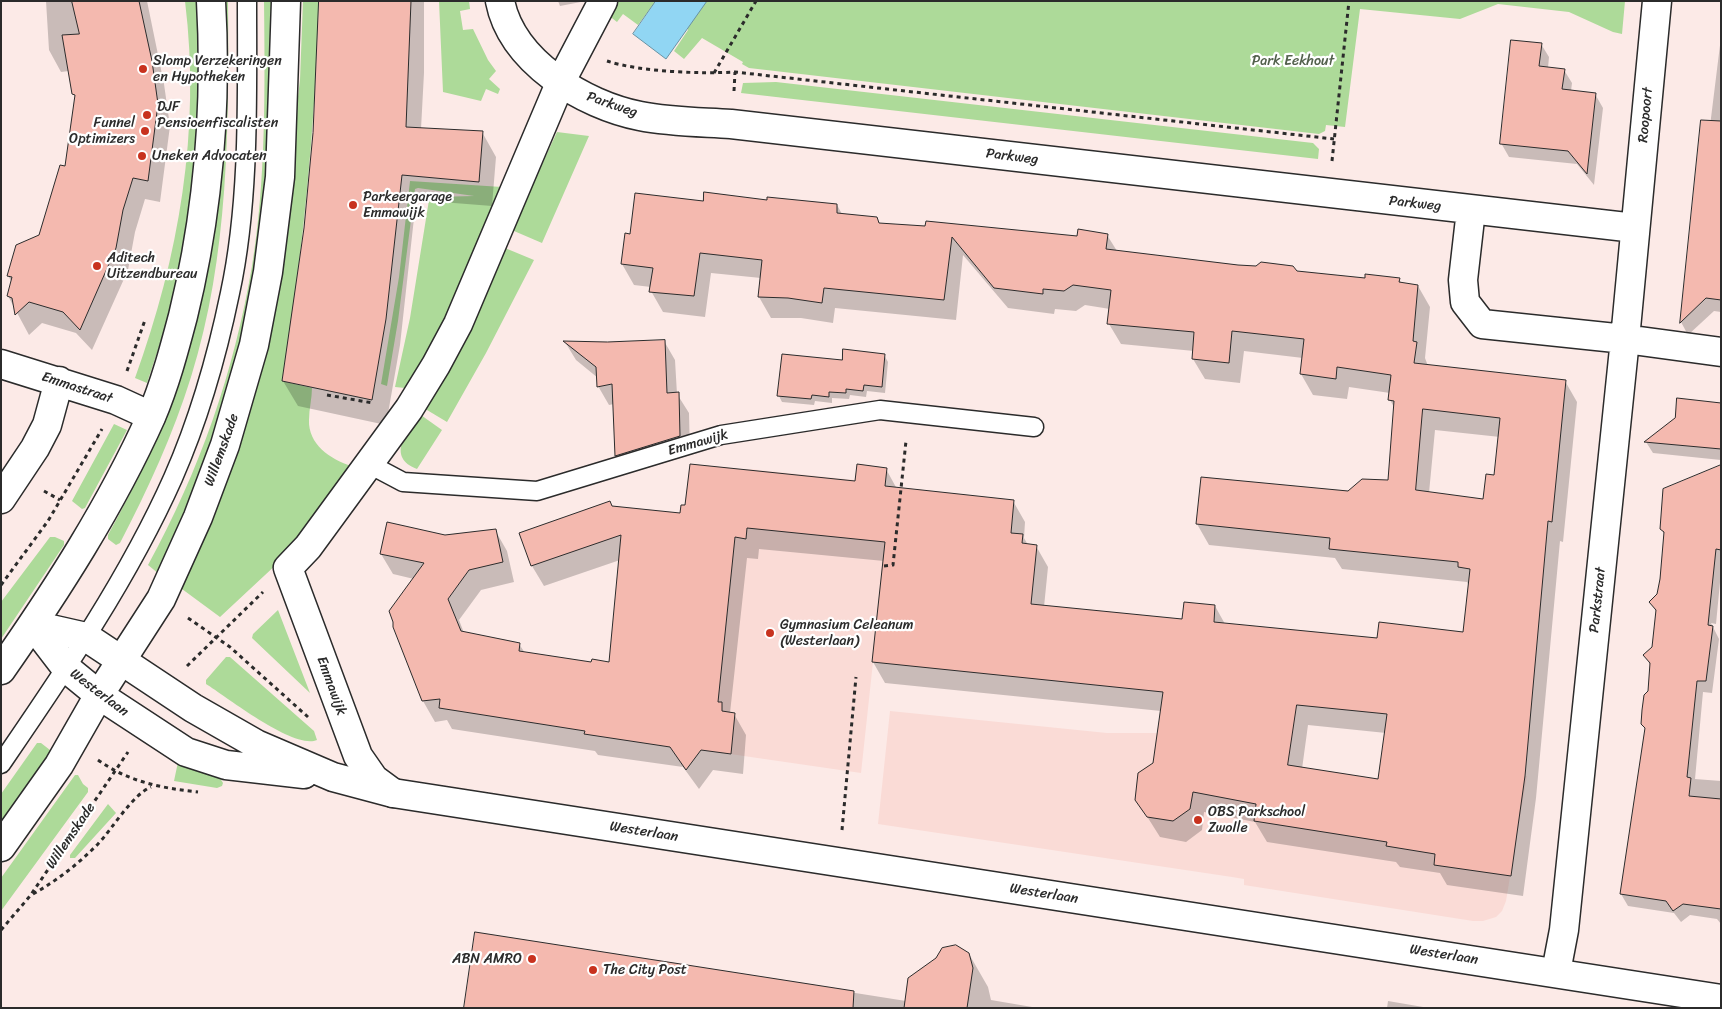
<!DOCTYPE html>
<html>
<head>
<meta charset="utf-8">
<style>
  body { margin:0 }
  #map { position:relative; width:1722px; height:1009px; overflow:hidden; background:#fceae7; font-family:Sriracha,sans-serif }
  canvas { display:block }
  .frame { position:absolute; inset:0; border:2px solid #2b2b2b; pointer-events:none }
</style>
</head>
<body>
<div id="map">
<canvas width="1722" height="1009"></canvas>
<div class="frame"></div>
</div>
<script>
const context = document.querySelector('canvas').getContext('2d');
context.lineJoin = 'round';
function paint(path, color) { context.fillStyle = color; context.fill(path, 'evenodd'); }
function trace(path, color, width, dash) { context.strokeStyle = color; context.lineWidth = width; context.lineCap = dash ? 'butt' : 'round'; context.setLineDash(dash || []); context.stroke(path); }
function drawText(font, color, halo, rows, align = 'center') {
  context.font = font + ' Sriracha,sans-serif'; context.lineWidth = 4.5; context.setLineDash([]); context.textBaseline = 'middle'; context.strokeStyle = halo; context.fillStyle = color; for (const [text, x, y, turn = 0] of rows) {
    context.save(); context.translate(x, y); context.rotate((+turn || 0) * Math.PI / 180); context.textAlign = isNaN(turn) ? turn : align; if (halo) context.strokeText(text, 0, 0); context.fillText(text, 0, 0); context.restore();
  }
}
paint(new Path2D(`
  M857,464l30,4 -8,73 7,1 -25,231 -131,-19 -75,-48 26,-201 4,-1 4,-36 36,4 25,-3 105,11z
  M890,711l217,22h50l107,17v2l25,4 -1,9 110,17 129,-6 -21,125 -4,10 -6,6 -13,4h-10l-229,-36v-6l-12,-2 -354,-53z`), '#fadbd6');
paint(new Path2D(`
  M185,1h12l2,17v154l-25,129 -27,82 -12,-5c44,-121 66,-248 50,-377z
  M219,1h9c1,126 1,255 -37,376 -18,58 -43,112 -71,166l-4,2 -8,-6v-4c55,-100 92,-188 104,-302 3,-25 2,-51 2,-76 2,-52 4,-104 5,-156z
  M264,1h8l-1,151 -18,158 -38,138 -56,126 -11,-9c52,-95 86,-193 104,-299 14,-84 13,-180 12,-265z
  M303,1h16c-4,128 -16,254 -37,380l30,7c0,10 -3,21 -3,32 -1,24 21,39 42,46l-57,82 -74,69 -38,-28 110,-443 8,-66z
  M439,1h30l1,8 -10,2 3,19 10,-1 15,31 8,11 -7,8 11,10 -2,5 -12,-5 -5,12 -38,-9z
  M616,1h40l-18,24 -15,-11 -6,8 -9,-7z
  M678,1h947l-3,33 -9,-2 -44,-20 -71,-8 -38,15 -100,-10 -15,118 -19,-2 -1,6 -6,3 -570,-66 -7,-4 1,-2 -41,-24 -18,21 -10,-8 14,-21z
  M776,82l537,61 6,6 -1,10 -577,-66 2,-10z
  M557,132l32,4 -47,107 -28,-12 -1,-4z
  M410,181l92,6 -60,140 -37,61 -10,-1 15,-69 19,-118 3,-3 42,-1 -56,-8 -3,1 -17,132 -11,65 -6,-2 18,-107z
  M505,248l29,12 -48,93 -39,69 -25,-15z
  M418,413l24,17 -25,39c-31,-12 -10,-37 1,-56z
  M114,424l13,6 -42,78 -3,1 -10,-8z
  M50,537h5l9,4v4l-63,94v-37z
  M278,610l32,83 -58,-55 1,-4z
  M226,657h4l84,74 3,9c-23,10 -90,-43 -111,-56v-4z
  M37,743h4l9,7v3l-49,68v-27z
  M178,762l42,16 3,5 -1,3 -5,2 -43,-7z
  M75,775h3l5,9 5,4v4l-87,119v-33z
  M108,804l8,9 -41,45h-5v-3z`), '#adda99');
const water = new Path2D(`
  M656,1h51l-41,58 -33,-25z`);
paint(water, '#91d6f3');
trace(water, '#6892a3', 1);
paint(new Path2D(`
  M46,1h101l17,83 6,42 -10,76 -15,-3 -10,33 -7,38 -36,80 -16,-17 -34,-10 -13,12 -21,-39 4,-14 -4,-6 32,-40 26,-69 10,-68 -7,-28 -8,1 -12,-22z
  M320,1h104v72l-3,56 61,3 14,25 -4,49 -76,-6 -16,145 -14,80 -88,-19 -15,-25 23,-152 9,-96z
  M558,1h28l-26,5z
  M1721,37v275l-7,-1 -26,24 -7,-13 20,-189 9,-7z
  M1541,44l8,13 -1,11 16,2 8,13 -1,8 24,3 8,14 -9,77 -17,-21 -68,-7 -8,-14z
  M704,202h64l69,3 5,9 34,4 4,7 199,13 28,-3 10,16 249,29 33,-1 3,5 16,2 12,21 -5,51 3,8 137,15 12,21 -14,140 -3,-1 -24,257 -13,98 -76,-11 -7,-12 -40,-6 -4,-5 -129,-20 -12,-20 -51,-10 -2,18 -16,12 -26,-5 -24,-38 18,-36 7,-52 -276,-28 -12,-21 11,-101 -125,-12 -1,10 -11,-1 -17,155 4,1 12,21 -3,39 -30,-4 -14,19 -16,-22 -85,-12 -3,-4 -143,-22 -5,-9 -12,2 -12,-21 -9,-122 -21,-5 -12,-20 64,-18 50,-6 12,21 7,31 -33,8 -22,30 5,13 55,11 6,9 67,10h18l10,-103 -76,26 -12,-20 80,-59 69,7 175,-32 30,-13 11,20 116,12 12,21 -1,16 4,7 8,1 12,21 -4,40 139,13 32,-14 10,18 153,15 87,-6 4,-47 -2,-4 -125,-13 -7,-11 -126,-13 -12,-21 193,-42 5,-73 -5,-9v-7l-41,-6 -2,12 -34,-4 -12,-21 2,-16 -59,-7 -4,32 -35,-4 -12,-20 1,-8 -73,-7 -12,-20 1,-15 -25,-4 -9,6 -21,-2 -1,5 -46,-6 -45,-53 -7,65 -121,-12 -2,15 -32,-5h-30l-12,-21 2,-19 -50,-5 -6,44 -42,-5 -12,-21v-4l-17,-2 -12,-21 9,-29zM1435,430l65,7 -5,39 -11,24 -55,-7zM1308,725l78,8 -7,48 -77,-12z
  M664,341l11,19 2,34 12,19 1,42 -63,19 -11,-18 -2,-52 -5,1 -11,-19v-8l-22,-18 -11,-18 42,2z
  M884,355l4,7 -3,31 -18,-2 -1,6 -16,-2 -1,4 -17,-1v5l-17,-2 -1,4 -32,-3 -3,-6 64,-34z
  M1721,404v56l-68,-7 -7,-11z
  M1721,466v106l-5,52 -5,-1 8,16 -7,54 -9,-1 -8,87 26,2v143l-4,-5 -27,-4 -9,7 -7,-9 -46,-7 -7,-12 25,-164 -4,-6 7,-32 2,-25 -6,-12 8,-8 4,-34 -7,-11 8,-8 7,-58 -4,-8z
  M476,933l430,68 63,-47 19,33 3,13 47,8h-573z
  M1388,1001l41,7h-42z`), '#0003');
const building = new Path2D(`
  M72,1h67l13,60 6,43 -10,77 -15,-3 -10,32 -7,38 -36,82 -17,-18 -34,-10 -14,13 -3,-17 -5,-2 5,-19 -5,-1 9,-31 23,-10 21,-70 5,1 10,-71 -3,-1 -10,-59 17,-1z
  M319,1h92l-5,126 77,4 -4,51 -77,-7 -16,144 -14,81 -90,-19 22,-153 9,-95z
  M1511,40l31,3 -3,23 26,3 -3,20 34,4 -9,81 -19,-23 -68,-7z
  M1701,120l20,1v179l-15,-2 -26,25z
  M704,192l63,8v-3l70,7v9l40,4 2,6 46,3 1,-5 151,15 1,-7 30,5 -2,15 132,16 18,1 5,-4 32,4 4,5 68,7v-4l35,4 -1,4 19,3 -5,56 4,1 -3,21 152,17 -14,142 -4,-1 -23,255 -14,100 -77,-11 1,-11 -49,-8 1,-4 -133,-21 2,-17 -63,-12 -3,17 -17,12 -26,-4 -12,-17 3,-27 15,-10 10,-71 -291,-30 13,-120 -138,-14 -1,11 -11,-2 -17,165h4v9l13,2 -4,41 -30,-4 -15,20 -16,-23 -86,-13 1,-3 -146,-23 1,-9 -18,2 -29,-74v-5l-4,-11 35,-48 -44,-9 7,-32 58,13 51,-6 7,33 -34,8 -21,29 13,32 59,12 -1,8 72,11 1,-3 17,3 12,-127 -90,31 -12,-33 91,-32 2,5 68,7 1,-8h4l5,-41 165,17 2,-17 30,4 -2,18 129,14 -3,33 12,1 -1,9 15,2 -6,59 151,15 2,-17 31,3 -1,17 163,16 2,-16 84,10 7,-63 -12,-2v-5l-129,-13 1,-11 -134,-14 5,-47 147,14 14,-12 26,1 6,-79 -6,-1 3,-25 -54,-8 -1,12 -36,-5 4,-35 -72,-8 -3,32 -37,-4 2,-27 -87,-8 4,-34 -38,-5 -9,6 -21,-2v5l-49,-6 -42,-51 -8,63 -120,-12 -2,15 -34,-5 -30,-1 4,-37 -62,-7 -6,43 -45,-4 4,-24 -32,-4 4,-31 5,1 5,-41 68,8zM1423,409l77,9 -6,57 -8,-1 -3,25 -67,-9zM1297,705l90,9 -9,65 -90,-14z
  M665,340l2,53 12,-1 1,44 -65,20 -3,-72 -15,3 -1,-20 -33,-26 44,1z
  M843,349l42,5 -3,33 -18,-2 -1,6 -17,-2v4l-17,-1v5l-17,-2 -1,4 -34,-3 5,-42 60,6z
  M1677,398l44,5v46l-77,-7 31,-24z
  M1721,465v85l-5,-1 -8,76 5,1 -7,55h-9l-10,96 4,1 -2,18 32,3v110l-38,-5 -10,7 -7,-10 -46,-7 25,-166 -4,-4 1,-14 2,-15 4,-4 2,-28 -7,-8 9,-8 4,-37 -7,-8 8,-8 3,-15 4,-47 -4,-3 3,-40z
  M475,932l379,59 -1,17h-389z
  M956,945l13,8 4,15 -6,40h-63l4,-30 28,-20 6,-10z`);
paint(building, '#f4b9af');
trace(building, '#2b2b2b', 1);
const service = new Path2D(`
  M369,464l34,18 134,9 184,-56 159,-25 154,17
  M1,764c63,-92 127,-185 172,-286 26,-59 44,-122 57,-185 20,-92 17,-198 17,-292`);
const minor = new Path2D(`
  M500,1c12,61 84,104 140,115 30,6 61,6 91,8l904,104
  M1471,210l-8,70 2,22 17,22 143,15 96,13
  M1,364l115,36 35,16
  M1,499l34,-51 12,-23 12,-44
  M393,793l-19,-14 -16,-23 -70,-188 20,-21 101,-138 27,-44 22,-41 103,-243 42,-80
  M1556,972l8,-42 61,-591 32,-338`);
const tertiary = new Path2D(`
  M33,625l53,12 107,71 63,36 77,33 60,16 1328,206
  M33,625l33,43 33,27 87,57 40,13 78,9`);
const secondary = new Path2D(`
  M1,670c56,-80 110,-164 150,-253 14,-33 23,-67 32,-101 25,-102 34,-209 28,-315
  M1,847l58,-82 40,-70 62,-96 37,-82 27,-72 29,-100 14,-73 12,-95 6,-176`);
trace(service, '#2b2b2b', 21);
trace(minor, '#2b2b2b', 31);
trace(tertiary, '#2b2b2b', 31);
trace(secondary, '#2b2b2b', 31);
trace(new Path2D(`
  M607,61c34,11 93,13 128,11l599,67
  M714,73l42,-72
  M734,91l1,-19
  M1332,161l17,-160
  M127,371l18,-51
  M327,395l46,8
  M44,491l16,9
  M884,566l9,-1 13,-124
  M1,585l47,-64 54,-92
  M188,618l42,29 78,70
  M187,666l76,-74
  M98,760c31,22 63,28 100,32
  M842,830l14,-153
  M33,894c25,-14 45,-30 65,-50 15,-16 34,-49 53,-57
  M1,930l29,-34 98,-144`), '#2b2b2b', 3, [4, 4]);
trace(service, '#fff', 18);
trace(minor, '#fff', 28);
trace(tertiary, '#fff', 28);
trace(secondary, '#fff', 28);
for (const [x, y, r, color] of [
  [143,69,5,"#c8321e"],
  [147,115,5,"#c8321e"],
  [145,131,5,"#c8321e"],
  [142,156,5,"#c8321e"],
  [353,205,5,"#c8321e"],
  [97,266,5,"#c8321e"],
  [770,633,5,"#c8321e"],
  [1198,820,5,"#c8321e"],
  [532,959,5,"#c8321e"],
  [593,970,5,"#c8321e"]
]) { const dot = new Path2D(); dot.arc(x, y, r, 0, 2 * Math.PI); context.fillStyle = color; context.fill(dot); trace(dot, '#fff', 2); }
drawText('14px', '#2b2b2b', '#fff', [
  ["Slomp Verzekeringen",153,61],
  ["en Hypotheken",153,77],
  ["DJF",157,107],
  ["Pensioenfiscalisten",157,123],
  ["Funnel",135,123,"right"],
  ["Optimizers",135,139,"right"],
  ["Uneken Advocaten",152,156],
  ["Parkeergarage",363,197],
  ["Emmawijk",363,213],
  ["Aditech",107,258],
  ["Uitzendbureau",107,274],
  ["Gymnasium Celeanum",780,625],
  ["(Westerlaan)",780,641],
  ["OBS Parkschool",1208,812],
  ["Zwolle",1208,828],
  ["ABN AMRO",522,959,"right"],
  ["The City Post",603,970]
], 'left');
drawText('14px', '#52604c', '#fff', [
  ["Park Eekhout",1293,61]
]);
drawText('14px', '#2b2b2b', '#fff', [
  ["Parkweg",612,105,19],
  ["Roopoort",1646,115,-85],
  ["Parkweg",1012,157,7],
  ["Parkweg",1415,204,6],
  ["Emmastraat",77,388,18],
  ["Emmawijk",698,443,-16],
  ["Willemskade",222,450,-70],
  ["Parkstraat",1598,600,-84],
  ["Emmawijk",331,686,70],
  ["Westerlaan",99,693,37],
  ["Westerlaan",644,832,9],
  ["Willemskade",71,836,-56],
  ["Westerlaan",1044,894,9],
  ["Westerlaan",1444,955,9]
]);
</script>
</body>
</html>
